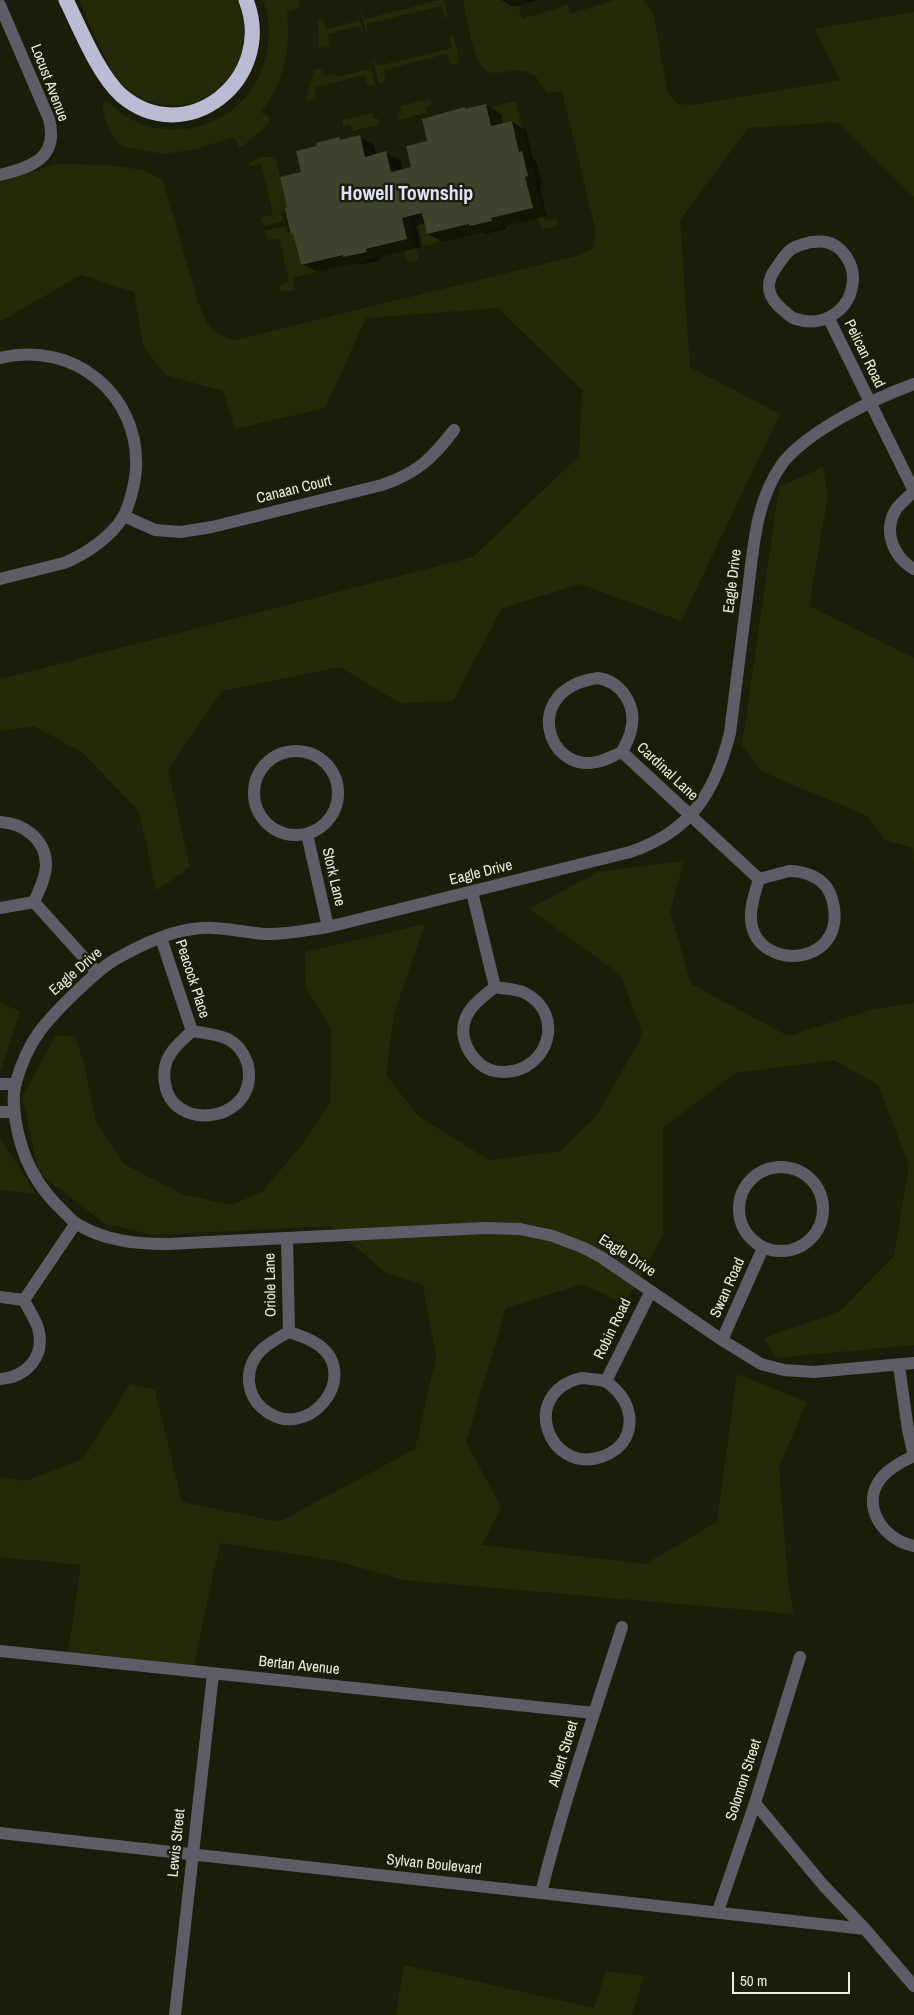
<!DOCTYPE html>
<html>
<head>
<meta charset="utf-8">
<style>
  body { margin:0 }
  #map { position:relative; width:914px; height:2015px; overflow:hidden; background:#1b1d0a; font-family:"Archivo Narrow",sans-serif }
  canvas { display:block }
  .scale { position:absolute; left:732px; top:1972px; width:118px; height:22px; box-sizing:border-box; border:2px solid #ebede0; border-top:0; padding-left:6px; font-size:15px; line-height:18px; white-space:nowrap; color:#ebede0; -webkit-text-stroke:4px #1b1d0a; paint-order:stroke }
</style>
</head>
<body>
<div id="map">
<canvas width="914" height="2015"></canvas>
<div class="scale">50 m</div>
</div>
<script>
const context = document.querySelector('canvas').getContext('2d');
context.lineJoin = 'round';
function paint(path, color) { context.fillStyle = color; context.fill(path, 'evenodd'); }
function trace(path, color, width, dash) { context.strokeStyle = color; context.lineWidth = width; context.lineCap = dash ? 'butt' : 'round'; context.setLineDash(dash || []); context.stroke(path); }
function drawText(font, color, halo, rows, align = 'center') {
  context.font = font + ' "Archivo Narrow",sans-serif'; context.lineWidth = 5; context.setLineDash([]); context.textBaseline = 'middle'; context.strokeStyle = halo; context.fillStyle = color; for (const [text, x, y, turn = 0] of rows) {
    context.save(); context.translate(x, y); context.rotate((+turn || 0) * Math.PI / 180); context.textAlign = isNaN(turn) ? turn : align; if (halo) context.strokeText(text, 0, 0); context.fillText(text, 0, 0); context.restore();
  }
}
paint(new Path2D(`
  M79,0h158c34,73 -53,141 -114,85 -16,-16 -34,-63 -44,-85z
  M263,0h36l1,4 -3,5 -10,3c4,36 -3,71 -26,100l9,6 -2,6 -25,22 -4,1 -5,-10 -38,12 -32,5 -41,-7c-9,-7 -26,-36 -18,-46 5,2 8,6 12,9 11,8 22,14 35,17 76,17 136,-54 111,-127z
  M440,0h4l4,17h-4l-3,-11 -74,18v12l-7,-28 5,11z
  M463,0h62l1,3 -8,2 4,14 46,-14 2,9 45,-14h28l10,12 15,81 10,11 14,1 148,-25 -25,-51 99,-17v185l-77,-75 -89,6 -68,92 10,147 90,47 -99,207 -101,-37 -78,24 -49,93 -53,2 -60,-36 -118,24 -54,78 22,98 -34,24 -17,-80 -56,-58 -49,-27 -34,5v-52l473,-122 106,-101 3,-66 -84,-82 -132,10 -41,90 -90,21 -12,-38 -58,-16 -22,-30 -9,-53 -53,-17 -81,47v-140l56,-18 54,1 32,5 21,10 36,125c9,22 12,28 36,35l345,-85 13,-7 3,-16 -34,-141 -15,2c-4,-5 -7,-11 -11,-16 -17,-17 -40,6 -54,-10 -9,-10 -16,-52 -19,-67z
  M357,9l7,28 -5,-11 -31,8 2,12 -8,2 -3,-1 -1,-28h5l3,10 32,-8z
  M451,35l3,2 5,23 -2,4 -7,1 -4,-11 -62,16 1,11 -6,3 -7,-29 5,11 75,-18 -3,-11z
  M368,56l7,29 -7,1 -4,-11 -50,13 2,11 -10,2 8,-31 5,-2 4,3 1,5 11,-2 1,3 34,-8z
  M430,99l2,6 -7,2 1,6 -27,7 -2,-7 4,-1 -1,-6z
  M516,101l14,57 -6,1 -5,-7 -7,-31 -21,5 -4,-18z
  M373,113l1,6 4,-1 1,7 -27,6 -2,-6 -7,2 -1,-7z
  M261,157h10l5,3 11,47 -2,1 1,3 -5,1 2,9 -20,5 -2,-8 12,-4 -12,-50 -11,2 -2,-2z
  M532,166l13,54 11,-1 2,3 -1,4 -15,3 -4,-11 -115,28 -7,-31 6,-2 5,21 42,-10v2l23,-5 -1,-3 41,-10 -7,-31 1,-10z
  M408,216l11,44 -11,2 -4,-11 -111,27 1,12 -15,1v-6l10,-3 -10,-44 -12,2 -3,-9 21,-5 2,7h6l8,32 42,-10 1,2 22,-5v-3l41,-10 -5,-21z
  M823,467l5,29 -19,110 105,52v205l-1,-15 -28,-8 -18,-24 -106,-45 -19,-25 37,-259z
  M684,861l-14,51 21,72 97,52 86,-27 40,-6v342l-138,13 -12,-20 75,-26 55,-56 15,-91 -31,-80 -44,-25 -99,13 -72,55v108l-38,68 -43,-20 -76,24 -40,134 35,65 -19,38 163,19 72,-42 20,-148 70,28 -28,65 9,114 6,33 -390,-34 -71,-20 -113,-17 -28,130 -125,-13 14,-95 -81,-8v-80l25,4 58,-22 47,-75 25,6 27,112 97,20 136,-73 21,-91 -13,-73 -38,-13 -54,-46 -178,9 -49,-12 -65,-50 -17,-76 34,-62 19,2 9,26 12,59 28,42 58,30 49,11 31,-13 39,-46 29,-43 1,-74 -25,-41 -1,-36 120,-28 -31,90 -8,61 33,42 70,43 71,-9 36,-35 47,-81 -22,-60 -92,-66 69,-37z
  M0,1003l20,8 -20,62z
  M0,1138l36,56 -36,-4z
  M404,1965l190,43 12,-37 38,5 -12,39h-236z`), '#252908');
paint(new Path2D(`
  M501,0h38l-26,7z
  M486,105l15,9 2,10 9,-2 14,8 7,29 3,2 2,7 4,16 -3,1 8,31 -42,10 1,3 -21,5 -3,-2 -40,10 -14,-8 -2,-11 -10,3 5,21 -41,10 1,3 -22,5 -3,-2 -39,9 -15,-8 -7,-30 -3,-1 11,-60 15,-26 21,-8 3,2 18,-4 14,8 2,10 10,-2 15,8 2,10 10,-3 15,-26 37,-34 2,2z`), '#0007');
paint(new Path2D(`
  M486,104l5,22 21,-5 7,31 3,-1 2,8 4,17 -3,1 8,31 -42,10 1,3 -23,5v-2l-42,10 -5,-21 -20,5 5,21 -41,10 1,3 -24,5v-2l-42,10 -8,-32 -2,1 -3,-12 -3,-14 2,-1 -7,-30 21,-5 -5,-21 21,-5 -1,-3 23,-6 1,3 20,-5 5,22 21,-6 5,21 20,-5 -5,-21 21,-5 -5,-22 43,-12v2z`), '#40422e');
trace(new Path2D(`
  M0,5l49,114c10,39 -17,48 -49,56
  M811,242c5,0 10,-1 15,0 16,3 28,22 27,38 -2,30 -29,48 -57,39 -5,-1 -9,-6 -13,-9 -15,-12 -19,-26 -7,-42 12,-18 14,-21 35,-26z
  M829,319l85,172
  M0,358c73,-18 140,36 136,111 -1,13 -6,36 -13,48 -12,20 -37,37 -59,46l-64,16
  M914,384c-39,14 -107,47 -132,80 -29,40 -29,94 -36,142 -5,42 -11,85 -16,127 -15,60 -40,99 -100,119l-302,75c-21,3 -42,8 -64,7 -23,-2 -47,-9 -71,-5 -26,3 -54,17 -77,30 -16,9 -27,21 -40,33 -31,30 -48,48 -60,90 -4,13 -2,28 0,41 6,36 21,64 47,88 4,4 9,10 14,13 28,17 59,20 91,20l316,-16 36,1 33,7 31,12 17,9 121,83 39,24 23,6 30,2 100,-9
  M914,491c-5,5 -12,11 -17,17 -15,22 -4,49 17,61
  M124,516l31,14 26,2 31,-5 170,-42c35,-12 50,-26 72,-55
  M598,678c24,4 39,28 33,52 -1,7 -6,15 -9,22 -8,3 -17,9 -26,10 -49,11 -76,-73 2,-84z
  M254 793a42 42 0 1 1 84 0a42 42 0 1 1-84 0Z
  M622,752l137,127
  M0,822c23,1 46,17 46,43 0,13 -7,25 -12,37l-34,6
  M307,834l21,93
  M789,871c15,0 34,6 41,22 27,73 -74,83 -79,27 -1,-14 4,-27 8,-41z
  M472,892l23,95
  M34,902l62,69
  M161,938l31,93
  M495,987c10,2 22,2 30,6 41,21 24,78 -21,79 -10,0 -17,-2 -24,-8 -8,-7 -14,-16 -16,-26 -5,-24 14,-38 31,-51z
  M192,1031c25,4 45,4 55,31 2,5 2,10 2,15 -2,47 -78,53 -84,6 -2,-10 0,-22 6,-30 5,-8 14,-15 21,-22z
  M0,1084h16
  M0,1112h14
  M739 1209a42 42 0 1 1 84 0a42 42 0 1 1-84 0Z
  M287,1238l2,94
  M0,1297l24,3c4,9 11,18 14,28 8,28 -11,49 -38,51
  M24,1300l52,-77
  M289,1332c9,3 19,6 28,12 47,31 -11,103 -55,64 -7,-6 -12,-16 -13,-26 -2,-27 19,-39 40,-50z
  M722,1340l41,-92
  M899,1366l9,64 6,26
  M581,1378c8,1 16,1 23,3 5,1 8,6 12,9 13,13 18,32 9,49 -5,9 -15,15 -24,18 -52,17 -83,-63 -20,-79z
  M606,1381l45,-90
  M914,1456c-11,5 -24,12 -32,21 -23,28 1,63 32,69
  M0,1651l594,62
  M755,1803l68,82 42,44
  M0,1833l865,96 49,57
  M541,1893c22,-90 53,-178 81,-266
  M718,1911l37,-108 45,-146
  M175,2015l38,-341`), '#5d5d67', 12);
trace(new Path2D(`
  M66,0c14,28 32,74 55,95 65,56 156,-16 125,-95`), '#bbbcd3', 15);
drawText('15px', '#ebede0', '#1b1d0a', [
  ["Locust Avenue",49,83,69],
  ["Pelican Road",864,354,64],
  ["Canaan Court",294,490,-14],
  ["Eagle Drive",733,581,-83],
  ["Cardinal Lane",667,772,43],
  ["Eagle Drive",481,873,-14],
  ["Stork Lane",333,877,77],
  ["Eagle Drive",76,972,-41],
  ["Peacock Place",192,979,72],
  ["Eagle Drive",627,1256,33],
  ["Oriole Lane",271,1285,-91],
  ["Swan Road",728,1288,-66],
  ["Robin Road",613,1329,-64],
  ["Bertan Avenue",299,1666,6],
  ["Albert Street",564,1754,-73],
  ["Solomon Street",744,1780,-72],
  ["Lewis Street",177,1843,-84],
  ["Sylvan Boulevard",434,1865,6]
]);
drawText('bold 20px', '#e1e1ff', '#1b1d0a', [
  ["Howell Township",407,195]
]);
</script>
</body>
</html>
